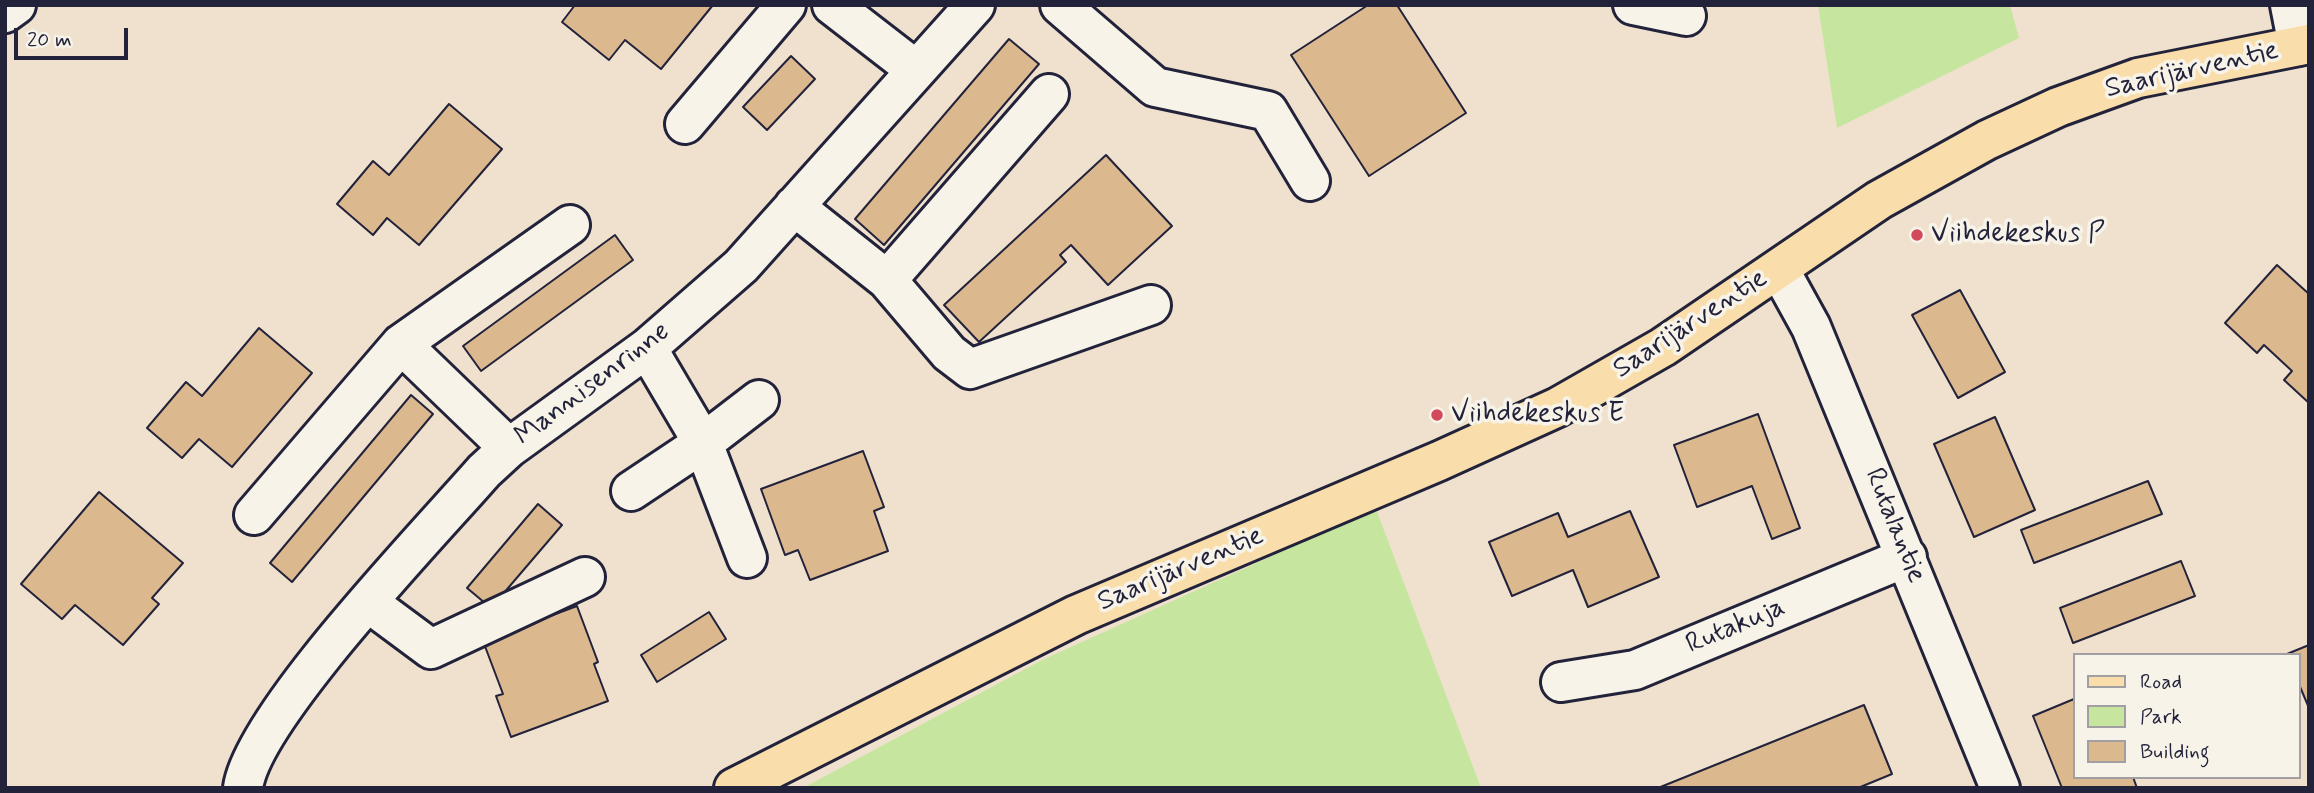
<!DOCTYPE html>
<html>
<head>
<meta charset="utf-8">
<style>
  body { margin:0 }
  #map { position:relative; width:2314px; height:793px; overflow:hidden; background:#efe1cd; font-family:Mynerve,sans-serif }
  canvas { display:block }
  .frame { position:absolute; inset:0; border:7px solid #22223b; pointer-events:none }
  .legend { position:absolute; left:2073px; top:653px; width:228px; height:126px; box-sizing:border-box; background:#f7f3e8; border:2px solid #a29fa3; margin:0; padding:9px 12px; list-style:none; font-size:21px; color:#22223b }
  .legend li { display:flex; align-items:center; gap:14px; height:35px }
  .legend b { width:35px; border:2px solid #a29fa3 }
  .scale { position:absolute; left:14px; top:28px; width:114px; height:32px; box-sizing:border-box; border:4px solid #22223b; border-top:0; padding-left:9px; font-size:21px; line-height:24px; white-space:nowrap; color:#22223b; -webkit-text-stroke:5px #f7f3e8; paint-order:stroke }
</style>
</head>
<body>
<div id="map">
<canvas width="2314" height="793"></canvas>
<div class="frame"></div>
<ul class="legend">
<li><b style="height:9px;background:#f9deab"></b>Road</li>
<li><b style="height:19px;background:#c6e69f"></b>Park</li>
<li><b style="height:19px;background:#dcb88e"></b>Building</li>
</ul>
<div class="scale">20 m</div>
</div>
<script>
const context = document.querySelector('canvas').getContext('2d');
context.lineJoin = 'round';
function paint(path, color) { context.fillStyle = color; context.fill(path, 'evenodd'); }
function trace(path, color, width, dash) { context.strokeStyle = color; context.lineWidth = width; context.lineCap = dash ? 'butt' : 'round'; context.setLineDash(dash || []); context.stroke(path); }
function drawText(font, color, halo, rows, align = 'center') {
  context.font = font + ' Mynerve,sans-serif'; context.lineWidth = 7; context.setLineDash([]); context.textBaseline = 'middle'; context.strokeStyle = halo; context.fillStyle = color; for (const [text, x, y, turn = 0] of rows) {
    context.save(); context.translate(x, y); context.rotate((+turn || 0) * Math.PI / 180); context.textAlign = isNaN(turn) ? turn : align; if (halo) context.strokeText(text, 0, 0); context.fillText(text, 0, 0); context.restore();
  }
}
paint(new Path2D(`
  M1818,5h192l9,33 -182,90z
  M1376,509l105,279h-678l239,-128z`), '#c6e69f');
const building = new Path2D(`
  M575,5h138l-52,64 -36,-29 -16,20 -47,-38z
  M1368,5h29l69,108 -97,63 -78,-121z
  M1009,39l30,25 -155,181 -29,-26z
  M791,56l24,23 -48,51 -24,-23z
  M449,104l53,45 -83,96 -32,-27 -14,17 -36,-31 36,-43 16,14z
  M1106,155l66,71 -64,59 -37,-40 -11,10 6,7 -87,80 -35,-37z
  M615,235l18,25 -152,111 -18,-25z
  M2277,265l32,29v109l-25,-23 8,-9 -28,-26 -7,8 -32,-30z
  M1960,290l45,82 -47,26 -46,-83z
  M259,328l53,45 -80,94 -33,-28 -17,19 -35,-30 39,-46 16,14z
  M411,395l22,19 -141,168 -22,-19z
  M1758,414l42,114 -28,11 -20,-53 -55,21 -23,-62z
  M1995,417l40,93 -61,27 -40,-93z
  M863,451l21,56 -10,4 14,40 -78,29 -12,-30 -13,5 -24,-66z
  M2148,481l14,33 -128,49 -13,-33z
  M99,492l84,71 -31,35 7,6 -36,41 -48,-40 -13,14 -41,-35z
  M538,504l24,21 -71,83 -24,-20z
  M1630,511l29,66 -71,30 -15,-37 -61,26 -23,-54 69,-29 10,24z
  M2181,561l14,35 -122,47 -13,-35z
  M577,606l21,56 -4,2 14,37 -97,36 -15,-41 7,-2 -20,-53z
  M709,612l17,27 -69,43 -16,-27z
  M2309,645v63l-11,-26v-27l-11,-1z
  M2074,699v78h59l4,11h-75l-29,-72z
  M1864,705l28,69 -34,14h-200z`);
paint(building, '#dcb88e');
trace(building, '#22223b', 2);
const minor = new Path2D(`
  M832,5l84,65
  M1060,5l95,82 113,24 42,70
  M1633,5l53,11
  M2290,5l8,41
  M5,13l11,-8
  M685,124l101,-119
  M794,206l93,74 162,-186
  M1779,269l32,58 189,461
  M887,280l62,73 21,16 181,-64
  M401,344l169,-119
  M631,491l72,-48 -56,-95
  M254,515l147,-171 108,104
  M747,558l-44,-115 56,-43
  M369,603l62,46 154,-72
  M1561,682l74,-12 272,-113
  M243,788c9,-71 188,-256 241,-317l25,-23 138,-100 94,-82 234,-261`);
const major = new Path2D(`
  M734,788l342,-173 363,-154 119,-54 105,-60 216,-147 108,-60 71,-33 80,-29 171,-34`);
trace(minor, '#22223b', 44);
trace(major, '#22223b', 44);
trace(minor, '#f7f3e8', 38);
trace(major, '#f9deab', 38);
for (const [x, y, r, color] of [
  [1917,235,7,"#d1495b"],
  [1437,415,7,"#d1495b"]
]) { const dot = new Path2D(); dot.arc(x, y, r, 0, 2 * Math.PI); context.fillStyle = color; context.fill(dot); trace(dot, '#f7f3e8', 2.5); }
drawText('28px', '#22223b', '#f7f3e8', [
  ["Saarijärventie",2192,71,-13],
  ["Saarijärventie",1691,325,-33],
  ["Mannisenrinne",593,385,-37],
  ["Rutalantie",1894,526,68],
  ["Saarijärventie",1181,570,-23],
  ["Rutakuja",1736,627,-23]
]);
drawText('28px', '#22223b', '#f7f3e8', [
  ["Viihdekeskus P",1931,235],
  ["Viihdekeskus E",1451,415]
], 'left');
</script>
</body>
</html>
